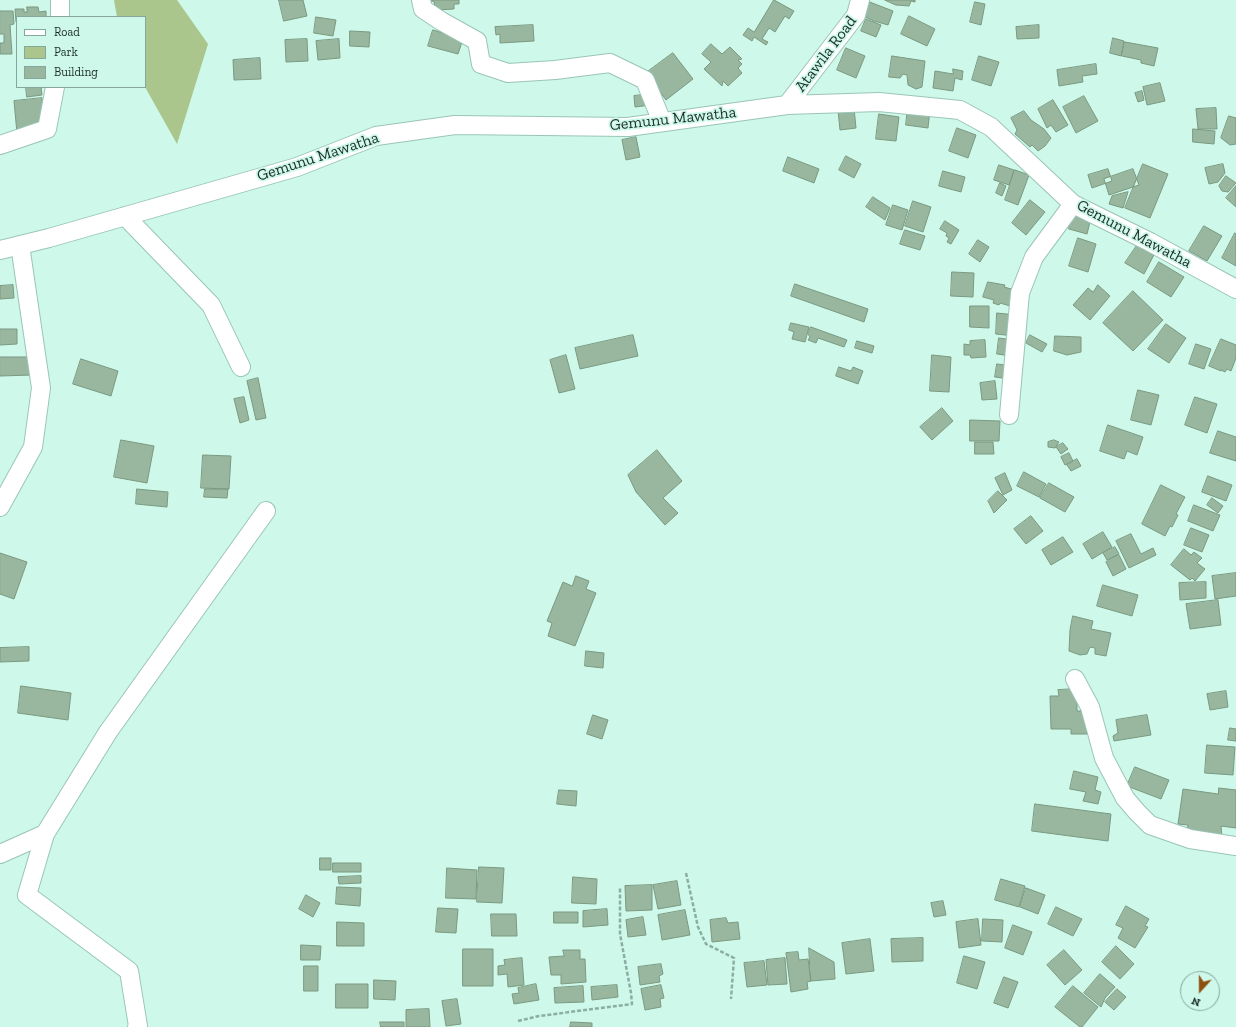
<!DOCTYPE html>
<html>
<head>
<meta charset="utf-8">
<style>
  body { margin:0 }
  #map { position:relative; width:1236px; height:1027px; overflow:hidden; background:#cdf8ea; font-family:"Zilla Slab",serif }
  canvas { display:block }
  .legend { position:absolute; left:16px; top:16px; width:130px; height:72px; box-sizing:border-box; background:#cdf8ea; border:1px solid #86a79c; margin:0; padding:5px 7px; list-style:none; font-size:12px; color:#1c2d28 }
  .legend li { display:flex; align-items:center; gap:8px; height:20px }
  .legend b { width:20px; border:1px solid #86a79c }
  .north { position:absolute; left:1180px; top:971px; width:40px; height:40px; box-sizing:border-box; background:#cdf8ea; border:1px solid #86a79c; border-radius:50%; rotate:201deg; font-size:11px; font-weight:700; line-height:16px; text-align:center; color:#1c2d28 }
  .north::after { content:''; display:block; margin:auto; width:14px; height:18px; background:#8d5210; clip-path:polygon(50% 0,100% 100%,50% 72%,0 100%) }
</style>
</head>
<body>
<div id="map">
<canvas width="1236" height="1027"></canvas>
<ul class="legend">
<li><b style="height:5px;background:#fff"></b>Road</li>
<li><b style="height:11px;background:#abc68c"></b>Park</li>
<li><b style="height:11px;background:#98b79e"></b>Building</li>
</ul>
<div class="north">N</div>
</div>
<script>
const context = document.querySelector('canvas').getContext('2d');
context.lineJoin = 'round';
function paint(path, color) { context.fillStyle = color; context.fill(path, 'evenodd'); }
function trace(path, color, width, dash) { context.strokeStyle = color; context.lineWidth = width; context.lineCap = dash ? 'butt' : 'round'; context.setLineDash(dash || []); context.stroke(path); }
function drawText(font, color, halo, rows, align = 'center') {
  context.font = font + ' "Zilla Slab",serif'; context.lineWidth = 3.5; context.setLineDash([]); context.textBaseline = 'middle'; context.strokeStyle = halo; context.fillStyle = color; for (const [text, x, y, turn = 0] of rows) {
    context.save(); context.translate(x, y); context.rotate((+turn || 0) * Math.PI / 180); context.textAlign = isNaN(turn) ? turn : align; if (halo) context.strokeText(text, 0, 0); context.fillText(text, 0, 0); context.restore();
  }
}
paint(new Path2D(`
  M114,0h63l31,44 -31,100 -32,-57v-70h-28z`), '#abc68c');
const building = new Path2D(`
  M279,0h24l4,16 -23,5z
  M426,0h33v4h-5v5l-19,1 -1,-9 -8,1z
  M774,0l20,11 -5,8 -4,-3 -10,16 -6,-4 -7,11 6,3 -2,3 -12,-8 -2,4 -9,-6 5,-7 6,4z
  M885,0h30v2l-4,-1 -2,5 -13,-1z
  M867,1l26,10 -5,14 -14,-4 -13,-6z
  M975,2l10,2 -4,21 -11,-3z
  M27,7h11l1,5 7,-1v6h-29v4l-1,1 -1,-13h9v3h3z
  M0,11h13l1,13 -4,1 2,29h-12v-11h4v-9h-4z
  M909,16l26,13 -8,17 -26,-12z
  M316,17l20,3 -3,16 -19,-3z
  M866,19l15,6 -5,12 -15,-6z
  M533,25l1,16 -34,2v-9l-4,1 -1,-8z
  M1039,25v13l-22,1 -1,-12z
  M433,30l30,9 -5,15 -30,-8z
  M350,31l20,1 -1,15 -19,-1z
  M1113,38l11,3 -3,15 -11,-3z
  M307,39l1,22 -22,1 -1,-22z
  M339,39l1,19 -22,2 -2,-19z
  M1125,42l33,6 -4,18 -13,-3v-3l-19,-4z
  M711,44l11,10 8,-7 12,12 -4,1 4,4 -4,4 4,5 -14,13 -5,-5 -1,5 -18,-17 7,-7 -9,-8z
  M846,48l19,8 -9,22 -19,-8z
  M673,53l20,26 -27,21 -20,-27z
  M892,56l33,5 -3,26 -6,2 -8,-4 -1,-10 -4,-1 -3,4 -11,-1z
  M979,56l20,6 -8,24 -19,-6z
  M260,58l1,21 -27,1 -1,-20z
  M1096,64l1,10 -15,2 1,6 -24,4 -2,-16z
  M953,69l10,2 -1,9 -7,-2 -2,13 -20,-3 2,-17 18,3z
  M1160,83l5,18 -18,4 -4,-18z
  M26,87h15l1,8 -15,2z
  M1142,91l2,9 -6,2 -3,-9z
  M650,94l1,11 -16,2 -1,-11z
  M1084,96l14,25 -22,12 -13,-26z
  M42,98l2,24 -7,1 -1,4 -19,6 -3,-32z
  M1053,100l15,25 -12,7 -5,-7 -4,3 -9,-19z
  M908,107l22,3 -2,18 -22,-3z
  M854,108l2,20 -16,2 -2,-20z
  M1216,108l1,21h-19l-2,-20z
  M1024,111l7,9 13,9 7,9 -6,8 -7,5 -6,-6 -2,2 -15,-13 2,-4 -6,-12z
  M879,114l20,3 -3,24 -20,-2z
  M1229,116l7,2v26l-6,1 -9,-7z
  M957,128l19,7 -8,23 -19,-7z
  M1193,129l22,2 -1,13 -21,-2z
  M636,137l4,20 -14,3 -4,-20z
  M846,156l15,8 -7,14 -15,-8z
  M788,157l31,12 -5,14 -31,-12z
  M1143,164l25,10 -18,44 -25,-10z
  M1223,164l2,9 -7,9 -9,2 -4,-16z
  M999,165l15,5 -5,15 -15,-5z
  M1108,169l4,12 -20,7 -4,-13z
  M1133,169l6,16 -30,10 -5,-16z
  M1015,170l14,5 -11,30 -13,-5z
  M943,171l22,6 -4,15 -22,-6z
  M1226,176l10,7 -8,9 -6,-1 -3,-5z
  M1000,183l6,3 -4,10 -6,-3z
  M1236,186v21l-10,-9z
  M1128,192l-5,16 -14,-4 3,-8z
  M873,197l17,11 -5,12 -19,-13z
  M1030,200l15,12 -19,23 -14,-12z
  M913,201l18,6 -8,25 -18,-6z
  M893,205l15,5 -6,20 -16,-5z
  M1072,213l19,5 -4,16 -18,-5z
  M945,221l14,9 -8,14 -4,-2 2,-4 -3,-2 1,-3 -7,-4z
  M1204,226l18,10 -15,25 -18,-10z
  M905,230l20,6 -5,14 -20,-6z
  M1235,233l1,1v32l-14,-8z
  M1078,238l18,6 -8,28 -19,-6z
  M978,240l11,7 -9,15 -11,-8z
  M1140,241l16,10 -12,23 -19,-11z
  M1159,262l25,15 -13,20 -24,-15z
  M952,272l22,1 -1,24 -22,-1z
  M988,282l17,3 -1,2 11,3 -5,16 -10,-3 -1,2 -6,-2 1,-3 -11,-3z
  M795,284l73,25 -4,13 -73,-26z
  M13,285l1,13 -14,1v-13z
  M1098,285l12,11 -20,24 -17,-15 15,-17 5,4z
  M1133,291l30,29 -30,31 -30,-28z
  M970,306h19v22l-19,-1z
  M997,313l19,2 -2,21 -18,-2z
  M791,323l18,4 -4,15 -13,-3 2,-7 -5,-2z
  M1166,324l20,14 -17,25 -21,-14z
  M811,327l36,13 -3,7 -26,-9 -2,5 -8,-3 2,-3 -2,-3z
  M0,329h17v15l-17,1z
  M633,335l5,21 -58,13 -5,-21z
  M1030,335l17,9 -5,8 -16,-9z
  M1055,336l26,1v15l-14,3 -13,-4z
  M999,338l14,2 -2,16 -14,-2z
  M1221,339l15,6v13l-5,13 -4,-2 -2,3 -4,-2v1l-12,-5z
  M985,340l1,17 -15,1 -1,-3h-6v-11l6,1v-4z
  M857,341l17,5 -2,7 -17,-5z
  M1196,344l15,5 -7,20 -15,-5z
  M566,355l9,34 -16,4 -9,-33z
  M932,355l19,2 -2,35 -19,-1z
  M0,357h32v18l-32,1z
  M81,359l37,12 -7,25 -38,-12z
  M997,364l15,2 -2,13 -15,-2z
  M839,367l12,4 2,-4 10,4 -5,13 -22,-8z
  M258,378l8,40 -10,2 -9,-39z
  M995,381l2,18 -15,1 -2,-17z
  M1138,390l21,5 -8,30 -20,-5z
  M244,397l5,23 -9,3 -6,-24z
  M1195,397l22,7 -10,29 -22,-8z
  M942,408l11,13 -21,19 -12,-13z
  M970,420l30,1 -1,20h-29z
  M1108,425l35,12 -6,18 -10,-4 -3,8 -24,-8z
  M1218,431l18,6v24l-26,-8z
  M121,440l33,6 -7,37 -33,-6z
  M1054,440l5,2 -4,6 -7,-1v-5z
  M975,442h18l1,12h-19z
  M1063,443l5,6 -7,5 -5,-7z
  M657,450l25,31 -19,17 15,15 -13,12 -29,-33 -8,-17z
  M1069,453l4,8 -8,4 -4,-8z
  M203,455l28,1 -2,33 -28,-1z
  M1077,459l4,7 -10,5 -4,-6z
  M1024,472l22,12 -7,13 -22,-11z
  M1005,473l7,17 -9,5 -8,-17z
  M1208,476l24,9 -6,16 -24,-9z
  M1049,483l25,14 -9,15 -25,-14z
  M1161,485l24,12 -9,17 2,1 -6,12 -2,-1 -5,10 -23,-12z
  M137,489l31,3 -1,15 -31,-3z
  M205,489h23l-1,9 -23,-1z
  M998,491l9,9 -13,13 -6,-12z
  M1212,498l11,8 -5,7 -11,-8z
  M1194,505l26,10 -7,16 -25,-10z
  M1031,516l12,15 -17,13 -12,-15z
  M1191,528l18,7 -7,17 -18,-7z
  M1103,532l9,15 -20,12 -9,-15z
  M1131,534l10,20 12,-6 3,7 -27,13 -13,-27z
  M1063,537l10,15 -22,13 -9,-15z
  M1115,547l4,7 -12,6 -4,-7z
  M1184,549l7,6 3,-3 8,6 -5,5 8,6 -10,12 -3,-3 -2,2 -19,-15z
  M0,553l27,9 -13,37 -14,-5z
  M1119,555l7,14 -13,7 -7,-14z
  M1236,573v23l-21,3 -3,-23z
  M576,576l13,5 -3,8 10,4 -21,53 -27,-10 4,-13 -5,-2 16,-39 9,4z
  M1206,582v16l-26,2 -1,-17z
  M1103,585l35,10 -6,21 -35,-10z
  M1218,600l3,25 -31,4 -4,-25z
  M1073,616l20,5 -2,8 20,4 -5,23 -11,-2v-6l-5,-1 -3,7 -7,1 -11,-4 1,-21z
  M29,647v14l-29,1v-14z
  M586,651l18,2 -1,15 -18,-2z
  M21,686l50,7 -3,27 -50,-7z
  M1077,689v22h9l1,23h-16v-5h-20l-1,-33h9l-1,-6z
  M1226,691l2,16 -18,3 -3,-16z
  M593,715l15,5 -6,19 -15,-5z
  M1147,715l4,20 -37,6 -1,-5 5,-3 -2,-13z
  M1230,728l6,1v12l-8,-1z
  M1207,745l28,2 -2,28 -28,-2z
  M1135,767l34,13 -8,19 -34,-13z
  M1074,771l24,6 -3,13 6,2 -3,12 -15,-3 3,-9 -16,-3z
  M1219,788l17,2v38l-15,-2 1,11 -35,-5 1,-7 -10,-1 5,-35 35,5z
  M559,790l18,1 -1,15 -19,-2z
  M1035,804l76,10 -3,27 -76,-10z
  M320,858h11v12h-11z
  M333,863h28v9h-28z
  M479,867l25,1 -2,35 -25,-1z
  M447,868l30,2 -1,29 -30,-1z
  M361,876v7l-22,1 -1,-7z
  M573,877l24,2 -1,25 -24,-1z
  M1001,879l24,7 -6,21 -24,-7z
  M677,881l4,24 -23,4 -5,-24z
  M652,885v25l-26,1 -1,-25z
  M337,887l24,1 -1,18 -24,-2z
  M1026,888l19,7 -7,19 -18,-7z
  M306,895l14,8 -7,14 -14,-8z
  M943,901l3,14 -12,2 -3,-14z
  M1126,906l23,13 -4,7 3,1 -13,21 -17,-10 5,-10 -7,-3z
  M1056,907l26,12 -9,17 -25,-12z
  M438,908l20,1 -2,24 -20,-1z
  M607,909l1,16 -25,2v-16z
  M685,910l5,25 -28,5 -4,-25z
  M554,912h24v11h-24z
  M491,914h25l1,22h-25z
  M643,917l3,18 -18,2 -2,-17z
  M726,918l2,5 10,-1 2,17 -28,3 -2,-22z
  M978,919l3,26 -22,3 -3,-26z
  M983,919l20,1 -1,22 -20,-1z
  M337,922l27,1v23h-27z
  M1013,925l19,7 -9,23 -18,-7z
  M923,938v23l-31,1 -1,-23z
  M870,939l4,32 -28,3 -4,-31z
  M301,945l20,1 -1,14h-19z
  M1116,946l18,18 -14,15 -18,-17z
  M809,948l25,14 1,17 -24,2z
  M463,949h30v37h-30z
  M563,950h17v9h5l1,23 -25,2v-9h-10l-2,-18 15,-1z
  M1064,950l18,20 -17,15 -18,-20z
  M798,952l1,8 9,-1 3,22 -4,1 1,7 -17,3 -5,-39z
  M964,956l21,6 -8,27 -20,-6z
  M522,958l2,27 -16,2 -1,-13 -9,1v-9l7,-1 -1,-5z
  M785,958l2,26 -19,1 -2,-25z
  M764,961l3,24 -20,2 -3,-24z
  M661,964l2,10 -4,2 1,6 -20,3 -2,-18z
  M304,966h14v25h-14z
  M1100,974l15,13 -10,11 -4,9 -17,-14z
  M1004,977l14,5 -10,26 -14,-5z
  M374,980l22,1 -1,19 -21,-1z
  M336,984h32v24h-32z
  M536,984l3,16 -25,4 -2,-10 7,-1 -1,-5z
  M617,985l1,12 -26,3 -1,-13z
  M661,985l3,13 -4,1 1,8 -16,3 -4,-21z
  M583,986l1,16 -29,1 -1,-15z
  M1073,986l25,21 -16,20h-2l-25,-20z
  M1117,989l9,8 -12,13 -9,-8z
  M457,999l4,25 -15,2 -4,-25z
  M429,1009l1,18h-24v-17z
  M380,1022h24v5h-23z
  M571,1022l21,1v4h-22z`);
paint(building, '#98b79e');
trace(building, '#7a9980', 1);
const minor = new Path2D(`
  M60,0v17
  M421,0l2,9 18,12 36,20 4,23 27,9 47,-3 55,-7 35,17 17,42
  M787,105l69,-90 4,-15
  M0,145l47,-16 8,-42
  M125,216l86,89 30,62
  M0,250l49,-12 248,-71 79,-31 79,-11 173,2 159,-22 92,-3 81,8 31,17 82,77 77,38 86,47
  M1009,415l11,-122 14,-36 39,-53
  M0,507l33,-60 8,-59 -21,-143
  M1075,679l15,28 14,51 21,40 12,14 13,13 40,14 46,7
  M45,834l-18,61 102,76 9,55 -1,1
  M0,854l45,-20 63,-102 158,-221`);
trace(minor, '#9ac5b7', 20);
trace(new Path2D(`
  M686,873l12,54 8,17 28,14 -3,41
  M518,1021l21,-5 93,-12 -1,-11 -11,-59v-46`), '#8cada3', 2.5, [4, 2]);
trace(minor, '#fff', 18);
drawText('16px', '#1c2d28', '#cdf8ea', [
  ["Atawila Road",826,54,-53],
  ["Gemunu Mawatha",673,119,-6],
  ["Gemunu Mawatha",318,157,-18],
  ["Gemunu Mawatha",1134,234,28]
]);
</script>
</body>
</html>
